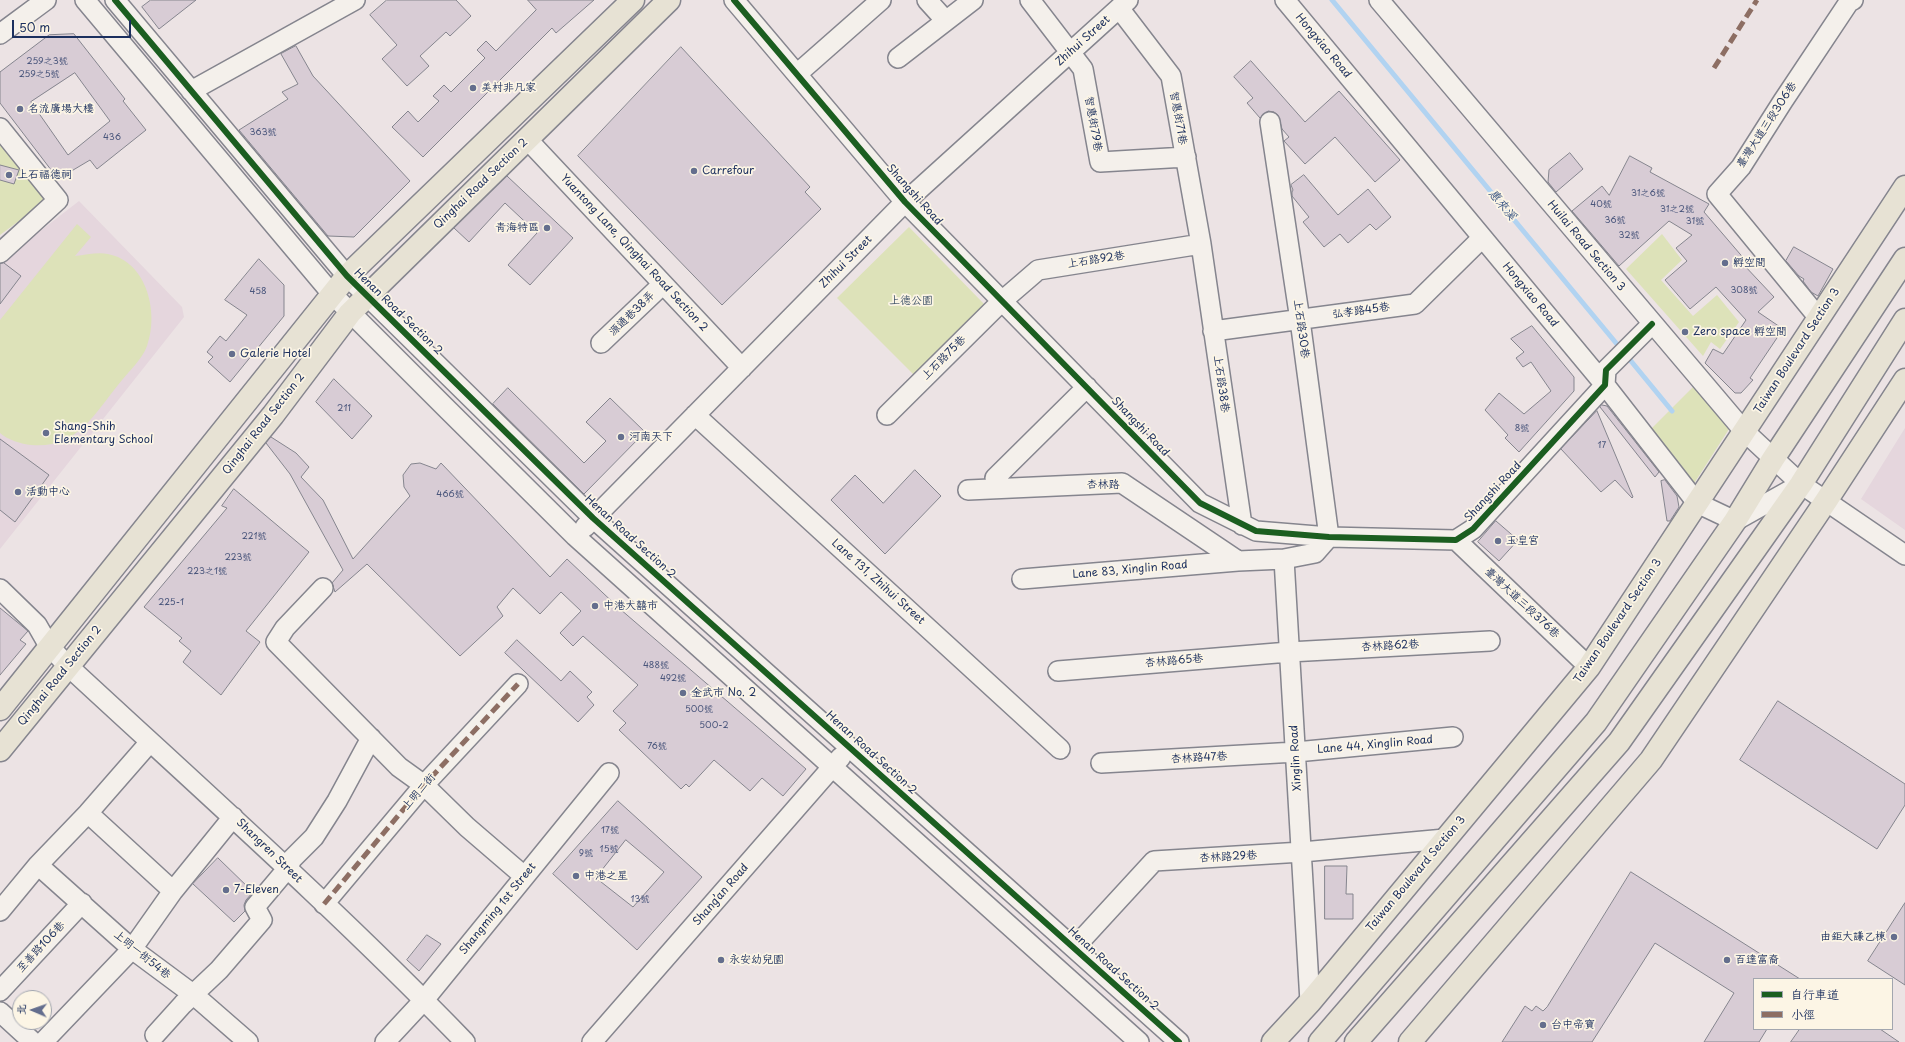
<!DOCTYPE html>
<html>
<head>
<meta charset="utf-8">
<style>
  body { margin:0 }
  #map { position:relative; width:1905px; height:1042px; overflow:hidden; background:#ece3e4; font-family:"Playpen Sans","LXGW WenKai TC",sans-serif }
  canvas { display:block }
  .legend { position:absolute; left:1753px; top:978px; width:140px; height:52px; box-sizing:border-box; background:#fcf5e5; border:1px solid #a2a6af; margin:0; padding:5px 7px; list-style:none; font-size:12px; color:#1b2f5e }
  .legend li { display:flex; align-items:center; gap:8px; height:20px }
  .legend b { width:20px; border:1px solid #a2a6af }
  .north { position:absolute; left:12px; top:990px; width:40px; height:40px; box-sizing:border-box; background:#fcf5e5; border:1px solid #a2a6af; border-radius:50%; rotate:272deg; font-size:11px; font-weight:700; line-height:16px; text-align:center; color:#1b2f5e }
  .north::after { content:''; display:block; margin:auto; width:14px; height:18px; background:#646e8d; clip-path:polygon(50% 0,100% 100%,50% 72%,0 100%) }
  .scale { position:absolute; left:12px; top:20px; width:119px; height:18px; box-sizing:border-box; border:2px solid #1b2f5e; border-top:0; padding-left:5px; font-size:12px; line-height:14px; white-space:nowrap; color:#1b2f5e; -webkit-text-stroke:3px #fcf5e5; paint-order:stroke }
</style>
</head>
<body>
<div id="map">
<canvas width="1905" height="1042"></canvas>
<ul class="legend">
<li><b style="height:5px;background:#1b5e20"></b>自行車道</li>
<li><b style="height:5px;background:#8d6e63"></b>小徑</li>
</ul>
<div class="north">北</div>
<div class="scale">50 m</div>
</div>
<script>
const context = document.querySelector('canvas').getContext('2d');
context.lineJoin = 'round';
function paint(path, color) { context.fillStyle = color; context.fill(path, 'evenodd'); }
function trace(path, color, width, dash) { context.strokeStyle = color; context.lineWidth = width; context.lineCap = dash ? 'butt' : 'round'; context.setLineDash(dash || []); context.stroke(path); }
function drawText(font, color, halo, rows, align = 'center') {
  context.font = font + ' "Playpen Sans","LXGW WenKai TC",sans-serif'; context.lineWidth = 3.5; context.setLineDash([]); context.textBaseline = 'middle'; context.strokeStyle = halo; context.fillStyle = color; for (const [text, x, y, turn = 0] of rows) {
    context.save(); context.translate(x, y); context.rotate((+turn || 0) * Math.PI / 180); context.textAlign = isNaN(turn) ? turn : align; if (halo) context.strokeText(text, 0, 0); context.fillText(text, 0, 0); context.restore();
  }
}
paint(new Path2D(`
  M79,201l103,106 2,10 -184,232v-284l12,-12z
  M1905,428v102l-44,-31z`), '#e5d6dd');
paint(new Path2D(`
  M0,133l50,65 -50,37z
  M77,224l14,13 -16,19c11,-1 22,-4 33,-2 40,8 51,60 39,92 -5,14 -20,27 -29,39 -25,31 -42,64 -87,60 -10,-1 -23,-5 -31,-12v-113z
  M909,227l76,78 -70,71 -78,-78z
  M1662,234l20,26 -21,20 32,36 24,-21 22,27 -19,27 -9,-7 -8,14 -77,-87z
  M1697,383l34,43 -38,59 -43,-55z`), '#dde2b9');
trace(new Path2D(`
  M1332,0l289,349
  M1626,355l46,56`), '#b1d3f1', 5);
const building = new Path2D(`
  M151,0h45l-37,29 -17,-22z
  M387,0h69l15,16 -21,20 -4,-4 -26,24 9,10 -22,20 -25,-27 15,-14 -27,-30z
  M528,0h66l-38,33 -4,-5 -129,129 -31,-30 16,-16 10,11 21,-21 -6,-5 11,-11 7,7 34,-34 -8,-8 9,-9 10,10 40,-41z
  M74,34l51,65 -2,2 23,29 -49,39 -7,-9 -32,19 -58,-76v-31l49,-37zM75,73l35,48 -42,34 -37,-53z
  M296,46l17,30 97,105 -56,56 -26,-1 -89,-106 49,-31 -6,-7 16,-8 -17,-30z
  M681,47l129,140 -5,5 16,17 -99,96 -144,-149z
  M1251,61l54,61 34,-31 61,69 -25,22 -40,-45 -30,27 -21,-23 5,-4 -7,-8 -4,-14 -4,-3 -6,-1 -8,7 -13,-15 6,-5 -19,-21z
  M1570,153l13,16 -27,23 -8,-10 1,-12z
  M1630,156l22,12 -2,4 59,32 -5,8 42,49 -3,3 31,33 -16,15 25,17 -33,49 3,2 -12,13h-6l-30,-30 8,-14 10,5 23,-34 -30,-33 -26,22 -25,-29 22,-19 -11,-13 16,-13 -23,-14 -50,45 -47,-55 30,-25 7,9z
  M0,165l19,5 -5,14 -14,-4z
  M1304,175l34,40 30,-26 23,28 -15,13 -6,-6 -22,19 -8,-9 -16,13 -21,-25 6,-5 -17,-21v-4l1,-2 -2,-5z
  M507,176l66,62 -43,47 -22,-20 29,-32 -32,-30 -36,39 -15,-14z
  M1794,247l39,22 -15,27 -7,-4 -8,-11 1,-2 -5,-3 -13,-15z
  M259,259l25,26v31l-54,66 -22,-20 5,-5 -6,-5 13,-16 6,5 21,-26 -22,-15z
  M4,263l17,13 -21,28v-40z
  M1532,326l42,51v14l-55,61 -14,-14 3,-3 -23,-25 14,-17 25,21 27,-23 -20,-29 -8,5 -7,-9 8,-6 -13,-13z
  M334,379l38,37 -20,23 -36,-37z
  M508,388l76,75 22,-22 -20,-19 24,-24 35,34 -61,62 -91,-90z
  M1602,405l5,1 52,66 -4,5 -55,-70z
  M1597,411l36,86 -1,1 -17,-18 -14,12 -40,-43z
  M271,437l25,16 13,14 -8,10 22,23 30,59 57,-63 -6,-9 -1,-12 8,-11 9,-1 16,6 5,-6 109,114 17,-18 53,50 186,160 -23,27 -21,-18 -12,13 -36,-31 -25,27 -3,-3 -5,5 -62,-59 7,-7 -13,-12 25,-26 -55,-49 -10,10 -13,-13 21,-22 -20,-19 -21,22 -27,-26 -16,19 6,9 -43,40 -93,-92 -32,28 -3,-9 11,-13 -53,-96 -24,-31z
  M0,439l49,36 -34,47 -15,-12z
  M915,470l26,26 -56,58 -54,-54 24,-25 28,28z
  M1665,480l12,16 2,11 -9,14h-3l-6,-40z
  M234,489l75,63 -63,79 14,11 -39,53 -38,-33 8,-11 -12,-10 3,-3 -38,-31 83,-99 -5,-2z
  M1496,521l22,19 -19,21 -21,-19z
  M0,608l28,23 -8,9 6,4 -26,31z
  M517,640l44,41 9,-10 22,21 -5,5 7,8 -16,17 -73,-69z
  M1778,701l127,83v21l-28,44 -137,-89z
  M618,801l84,76 -65,73 -84,-76zM626,840l38,32 -31,35 -37,-29z
  M218,858l35,34 -7,8 -2,5 1,6 -11,11 -41,-38z
  M1325,866h22l-1,28h7v25h-28z
  M1631,872l169,107h-46v50h13l-8,13h-55l30,-49 -79,-50 -63,99h-90l23,-36 7,5 4,-5 7,5 4,-4z
  M1905,903v82l-37,-24z
  M427,935l14,9 -22,27 -12,-11z
  M1800,1029h80l19,13h-108z`);
paint(building, '#d8ccd5');
trace(building, '#85858e', 1);
const minor = new Path2D(`
  M85,0l247,294 113,113 130,129 564,506
  M115,0l232,276 246,242 586,524
  M734,0l171,202 295,301 56,28 73,6 127,3 17,-11 132,-144 1,-15 46,-46
  M927,0l19,21
  M1030,0l53,69 17,93 86,-5
  M1285,0l320,385 92,118 38,18 66,-37
  M1379,0l365,431 57,53 104,71
  M1119,8l52,68 30,168 41,281
  M0,34l46,-34
  M898,58l75,-58
  M797,74l84,-74
  M191,91l164,-91
  M0,128l58,72 -58,53
  M527,139l215,229
  M1818,317l-101,-123 24,-27 42,-66 66,-99 4,-2
  M1213,331l202,-27 67,-66
  M601,343l62,-59
  M695,415l365,334
  M887,415l115,-114 36,-31 163,-26
  M995,478l92,-91
  M968,490l154,-7 116,78
  M585,527l320,-325 223,-202
  M1456,540l133,127
  M1284,559l26,443
  M1022,579l216,-18 46,-2 31,-6 14,-16 -29,-217 -30,-198
  M323,588l-38,40 -9,14 123,125 25,18 43,42 57,49
  M0,589l37,36 12,21 19,20c134,124 270,245 397,376
  M1058,671l231,-19 201,-11
  M1101,763l195,-11 157,-15
  M88,813l85,78
  M38,865l94,84 62,46 54,47
  M324,904l100,-119 94,-101
  M0,911l38,-46 50,-52 62,-71
  M1074,948l80,-87 148,-9 143,-13
  M0,991l82,-88
  M0,1012l33,30
  M155,1035l28,-31 36,-34 43,-50 -7,-13 32,-38 5,-10 22,-22 23,-36 34,-63
  M43,1042l89,-93 41,-58 60,-74
  M385,1042l39,-42 185,-227
  M592,1042l249,-285`);
const major = new Path2D(`
  M0,709l347,-433 286,-276
  M0,750l273,-335 77,-102 319,-313
  M1273,1042l37,-40 279,-335 316,-480
  M1320,1042l276,-320 139,-201 38,-62 132,-200
  M1356,1042l263,-300 182,-258 104,-164
  M1410,1042l241,-282 175,-259 79,-121`);
trace(minor, '#85858e', 22);
trace(major, '#85858e', 25);
trace(minor, '#f4f0eb', 19);
trace(major, '#e7e2d4', 22);
trace(new Path2D(`
  M1714,68l43,-68
  M324,904l100,-119 94,-101`), '#8d6e63', 5, [10, 5]);
trace(new Path2D(`
  M115,0l232,276 246,242 586,524
  M734,0l171,202 295,301 56,28 73,6 127,3 17,-11 132,-144 1,-15 46,-46`), '#1b5e20', 6);
for (const [x, y, r, color] of [
  [473,88,4,"#646e8d"],
  [20,109,4,"#646e8d"],
  [694,171,4,"#646e8d"],
  [9,175,4,"#646e8d"],
  [547,228,4,"#646e8d"],
  [1725,263,4,"#646e8d"],
  [1685,332,4,"#646e8d"],
  [232,354,4,"#646e8d"],
  [46,433,4,"#646e8d"],
  [621,437,4,"#646e8d"],
  [18,492,4,"#646e8d"],
  [1498,541,4,"#646e8d"],
  [595,606,4,"#646e8d"],
  [683,693,4,"#646e8d"],
  [576,876,4,"#646e8d"],
  [226,890,4,"#646e8d"],
  [1894,937,4,"#646e8d"],
  [721,960,4,"#646e8d"],
  [1727,960,4,"#646e8d"],
  [1543,1025,4,"#646e8d"]
]) { const dot = new Path2D(); dot.arc(x, y, r, 0, 2 * Math.PI); context.fillStyle = color; context.fill(dot); trace(dot, '#fcf5e5', 1.5); }
drawText('9px', '#4a567c', null, [
  ["259之3號",47,62],
  ["259之5號",39,75],
  ["363號",263,133],
  ["436",112,138],
  ["31之6號",1648,194],
  ["40號",1601,205],
  ["31之2號",1677,210],
  ["36號",1615,221],
  ["31號",1695,222],
  ["32號",1629,236],
  ["308號",1744,291],
  ["458",258,292],
  ["211",344,409],
  ["8號",1522,429],
  ["17",1602,446],
  ["466號",450,495],
  ["221號",254,537],
  ["223號",238,558],
  ["223之1號",207,572],
  ["225-1",171,603],
  ["488號",656,666],
  ["492號",673,679],
  ["500號",699,710],
  ["500-2",714,726],
  ["76號",657,747],
  ["17號",610,831],
  ["15號",609,850],
  ["9號",586,854],
  ["13號",640,900]
]);
drawText('11px', '#1b2f5e', '#fcf5e5', [
  ["Zhihui Street",1083,41,-42],
  ["Hongxiao Road",1323,46,50],
  ["智惠街71巷",1178,118,80],
  ["智惠街79巷",1093,124,80],
  ["臺灣大道三段306巷",1767,125,-57],
  ["Qinghai Road Section 2",481,184,-44],
  ["Shangshi Road",914,195,48],
  ["Huilai Road Section 3",1586,246,50],
  ["Yuantong Lane, Qinghai Road Section 2",634,253,47],
  ["上石路92巷",1096,260,-9],
  ["Zhihui Street",846,262,-45],
  ["Hongxiao Road",1530,295,50],
  ["弘孝路45巷",1361,311,-8],
  ["Henan Road Section 2",398,312,44],
  ["源通巷38弄",632,314,-44],
  ["上石路30巷",1301,329,82],
  ["Taiwan Boulevard Section 3",1797,351,-57],
  ["上石路75巷",944,358,-45],
  ["上石路38巷",1221,384,82],
  ["Qinghai Road Section 2",264,424,-52],
  ["Shangshi Road",1140,427,46],
  ["杏林路",1103,485],
  ["Shangshi Road",1493,492,-47],
  ["Henan Road Section 2",630,537,42],
  ["Lane 83, Xinglin Road",1130,570,-5],
  ["Lane 131, Zhihui Street",878,582,42],
  ["臺灣大道三段376巷",1522,603,43],
  ["Taiwan Boulevard Section 3",1618,621,-56],
  ["杏林路62巷",1390,646,-3],
  ["杏林路65巷",1174,661,-5],
  ["Qinghai Road Section 2",60,676,-51],
  ["Lane 44, Xinglin Road",1375,745,-5],
  ["Henan Road Section 2",871,753,42],
  ["杏林路47巷",1199,758,-3],
  ["Xinglin Road",1296,758,-93],
  ["上明二街",419,792,-49],
  ["Shangren Street",269,851,44],
  ["杏林路29巷",1228,857,-3],
  ["Taiwan Boulevard Section 3",1416,874,-50],
  ["Shang’an Road",721,895,-49],
  ["Shangming 1st Street",498,909,-51],
  ["至善路106巷",41,947,-47],
  ["上明一街54巷",142,955,39],
  ["Henan Road Section 2",1113,969,42]
]);
drawText('11px', '#1b2f5e', '#fcf5e5', [
  ["美村非凡家",481,88],
  ["名流廣場大樓",28,109],
  ["Carrefour",702,171],
  ["上石福德祠",17,175],
  ["青海特區",539,228,"right"],
  ["孵空間",1733,263],
  ["Zero space 孵空間",1693,332],
  ["Galerie Hotel",240,354],
  ["Shang-Shih",54,427],
  ["Elementary School",54,440],
  ["河南天下",629,437],
  ["活動中心",26,492],
  ["玉皇宮",1506,541],
  ["中港大囍市",603,606],
  ["金武市 No. 2",691,693],
  ["中港之星",584,876],
  ["7-Eleven",234,890],
  ["由鉅大謙乙棟",1886,937,"right"],
  ["永安幼兒園",729,960],
  ["百達富裔",1735,960],
  ["台中帝寶",1551,1025]
], 'left');
drawText('11px', '#3f5369', '#fcf5e5', [
  ["上德公園",911,301]
]);
drawText('italic 12px', '#3a5684', '#fcf5e5', [
  ["惠來溪",1502,205,50]
]);
</script>
</body>
</html>
